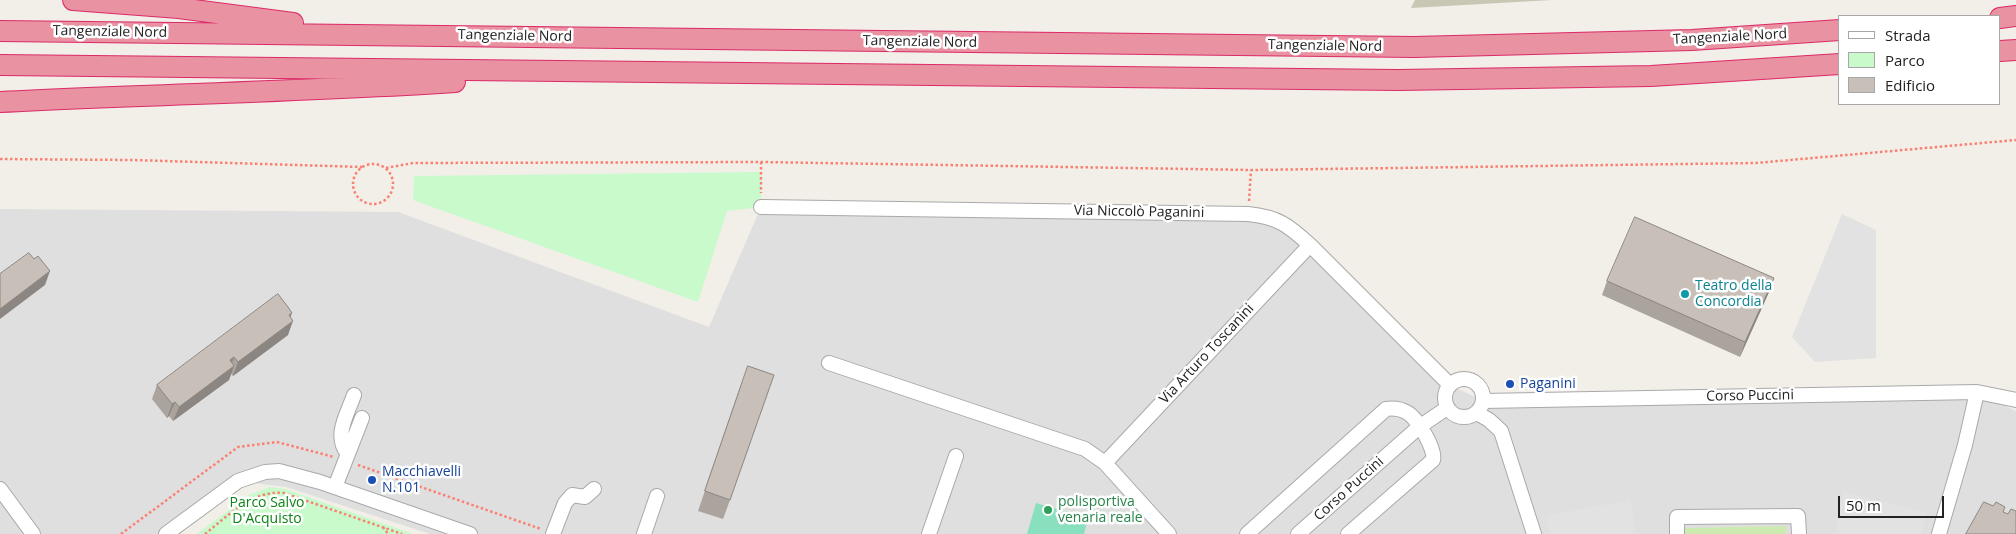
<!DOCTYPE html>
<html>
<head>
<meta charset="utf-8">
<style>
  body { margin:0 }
  #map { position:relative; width:2016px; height:534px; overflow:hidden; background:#f2efe9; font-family:"Open Sans",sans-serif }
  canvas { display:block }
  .legend { position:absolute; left:1838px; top:15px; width:162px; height:90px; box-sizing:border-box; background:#fff; border:1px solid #a7a7a7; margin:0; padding:6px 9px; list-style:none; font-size:15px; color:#222 }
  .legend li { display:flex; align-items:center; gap:10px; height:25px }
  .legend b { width:25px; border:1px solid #a7a7a7 }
  .scale { position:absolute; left:1838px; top:496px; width:106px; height:22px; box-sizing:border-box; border:2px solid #222; border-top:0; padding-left:6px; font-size:15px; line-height:18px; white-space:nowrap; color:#222; -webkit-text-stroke:4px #fff; paint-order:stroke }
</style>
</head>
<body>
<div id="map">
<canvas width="2016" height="534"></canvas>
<ul class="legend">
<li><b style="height:6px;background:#fff"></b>Strada</li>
<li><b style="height:14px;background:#c8facc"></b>Parco</li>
<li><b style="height:14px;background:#c7bfb8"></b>Edificio</li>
</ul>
<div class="scale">50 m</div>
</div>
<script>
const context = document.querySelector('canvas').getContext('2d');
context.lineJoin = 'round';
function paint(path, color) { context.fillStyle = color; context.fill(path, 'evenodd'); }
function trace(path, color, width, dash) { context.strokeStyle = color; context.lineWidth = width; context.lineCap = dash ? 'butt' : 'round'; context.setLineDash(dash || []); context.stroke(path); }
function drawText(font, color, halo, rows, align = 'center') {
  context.font = font + ' "Open Sans",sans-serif'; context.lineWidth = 5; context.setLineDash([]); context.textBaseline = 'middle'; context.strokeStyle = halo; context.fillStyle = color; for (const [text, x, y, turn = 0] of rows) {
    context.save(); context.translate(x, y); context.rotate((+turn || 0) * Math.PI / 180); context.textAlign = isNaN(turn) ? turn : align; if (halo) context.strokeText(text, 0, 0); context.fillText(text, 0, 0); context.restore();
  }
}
paint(new Path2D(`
  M761,207l487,7 62,31 140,140 33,16 494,-9 39,19v123h-1586l-144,-47 -48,-6 -71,53h-167v-325l398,3 311,115z`), '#e0dfdf');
paint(new Path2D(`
  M1415,0h137l-141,8z`), '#c7c7b4');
paint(new Path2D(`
  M1786,526v8h-101v-6z`), '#cdebb0');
paint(new Path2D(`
  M761,172v35l-34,4 -29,91 -285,-102 1,-24z
  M270,487l15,2 128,45h-216l52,-39z`), '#c8facc');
paint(new Path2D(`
  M1036,503l52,15 -4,16h-57z`), '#88e0be');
paint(new Path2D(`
  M1842,214l34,16v128l-61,4 -23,-25z
  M1843,492l84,20 -6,22h-86z
  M1630,500l6,34h-86l-5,-18z`), '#e2e2e2');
const minor = new Path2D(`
  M761,207l487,7c30,3 40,11 62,31l140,140
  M829,363l256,86 20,14 64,71
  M1445 398a19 19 0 1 1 38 0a19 19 0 1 1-38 0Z
  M1483,401l494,-9 39,8
  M1477,413l12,7 12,11 33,103
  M348,454c-15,-18 -1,-39 6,-59
  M1105,463l205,-218
  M335,487l27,-69
  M0,489l33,45
  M166,534l72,-53 27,-9 14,-1 41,11 150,52
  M553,534l12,-31 7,-8 13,2 9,-8
  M644,534l13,-38
  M929,534l27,-78
  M1247,534l139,-125c7,-1 13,-1 20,3 10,4 30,37 27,48l-85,74
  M1298,534l121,-107 28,-19
  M1677,534v-17l121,-1 1,18
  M1939,534l26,-89 12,-53`);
const highway = new Path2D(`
  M73,0l106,8 114,15
  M2000,18l16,-2
  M0,31l1414,16 278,-7 148,-10
  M2000,51l16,-1
  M0,65l1398,15 253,-4 189,-12
  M0,102c152,-8 304,-10 455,-20`);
trace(minor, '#a9a9a9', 16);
trace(highway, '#dc2a67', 22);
trace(new Path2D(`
  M0,159l132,1 230,7
  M761,162v31
  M353 184a20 20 0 1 1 40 0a20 20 0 1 1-40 0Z
  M386,168l27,-5 348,-1 490,8 505,-7 260,-23
  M1249,201l2,-31
  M358,465l183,64
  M383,527l5,7
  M121,534l117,-87 39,-5 57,15
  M205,534c24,-19 47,-44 79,-41l118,41`), '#fa8072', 2.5, [2.5, 2.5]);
trace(minor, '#fff', 14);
trace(highway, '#e892a2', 20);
paint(new Path2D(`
  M1774,278l-5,14 -29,65 -138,-62 5,-14z
  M292,313l-2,4 -2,18 -55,41 -2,-2 -2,6 -56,41 -4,-5 -2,2 -15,-19 5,-14z
  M741,385l-11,115 -7,19 -25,-8z`), '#aba49e');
paint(new Path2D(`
  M50,271l-5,14 -45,34v-10z
  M1774,278l-5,14 -29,65 5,-15z
  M292,313l-5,12 6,-4 -5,14 -55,41 5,-14z
  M234,357l-4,12 4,-3 -5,14 -56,41 6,-14z
  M175,402l-6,14 -2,2 5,-14z`), '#8b8681');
const building = new Path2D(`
  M1635,217l139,61 -29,64 -138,-61z
  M29,253l5,6 4,-3 12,15 -50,38v-35z
  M278,294l10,13 4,6 -3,2 4,6 -55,41 -4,-5 -4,3 4,6 -55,41 -4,-5 -3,2 -15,-19z
  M748,366l26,9 -44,125 -25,-9z
  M1984,502l9,4 3,-4 9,5 -2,5 5,2 3,-5 5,2v23h-50z`);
paint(building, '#c7bfb8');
trace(building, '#8b8681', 1);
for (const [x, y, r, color] of [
  [1685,294,5,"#0f9aa8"],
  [1510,384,5,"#1a4fb4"],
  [372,480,5,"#1a4fb4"],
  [1048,510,5,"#2e9e5b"]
]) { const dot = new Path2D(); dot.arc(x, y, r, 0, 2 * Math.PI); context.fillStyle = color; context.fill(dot); trace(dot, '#fff', 2); }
drawText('14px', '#222', '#fff', [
  ["Tangenziale Nord",110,32,1],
  ["Tangenziale Nord",515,36,1],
  ["Tangenziale Nord",1730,37,-3],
  ["Tangenziale Nord",920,42,1],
  ["Tangenziale Nord",1325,46,1],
  ["Via Niccolò Paganini",1139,212,1],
  ["Via Arturo Toscanini",1207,354,-47],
  ["Corso Puccini",1750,396,-1],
  ["Corso Puccini",1349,489,-42]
]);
drawText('14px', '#0d838f', '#fff', [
  ["Teatro della",1695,286],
  ["Concordia",1695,302]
], 'left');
drawText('14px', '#164399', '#fff', [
  ["Paganini",1520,384],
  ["Macchiavelli",382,472],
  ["N.101",382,488]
], 'left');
drawText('14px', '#27864d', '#fff', [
  ["polisportiva",1058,502],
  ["venaria reale",1058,518]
], 'left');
drawText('14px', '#0c8416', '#fff', [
  ["Parco Salvo",267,503],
  ["D'Acquisto",267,519]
]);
</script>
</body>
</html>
